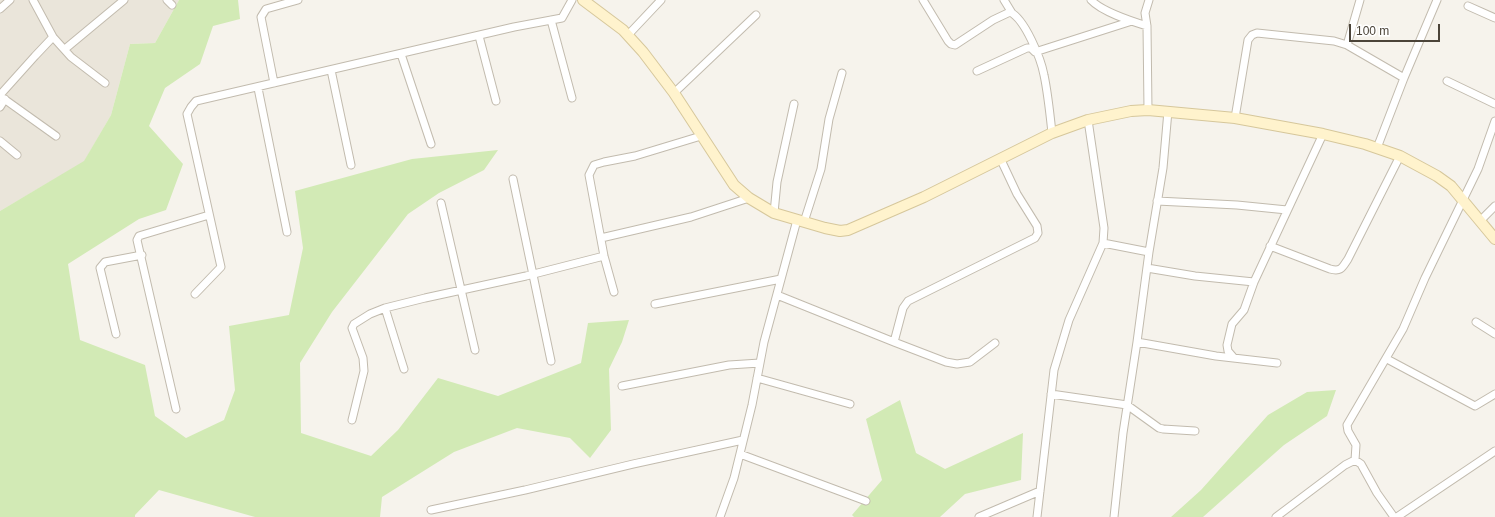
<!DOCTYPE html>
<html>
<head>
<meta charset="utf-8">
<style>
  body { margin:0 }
  #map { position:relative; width:1495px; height:517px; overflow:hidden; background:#f6f3ec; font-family:Arial,sans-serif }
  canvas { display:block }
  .scale { position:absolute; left:1349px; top:24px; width:91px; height:18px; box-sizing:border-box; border:2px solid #4b4439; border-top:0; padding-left:5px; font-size:12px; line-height:14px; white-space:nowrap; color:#4b4439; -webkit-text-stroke:3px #fff; paint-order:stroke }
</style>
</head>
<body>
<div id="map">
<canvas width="1495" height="517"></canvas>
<div class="scale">100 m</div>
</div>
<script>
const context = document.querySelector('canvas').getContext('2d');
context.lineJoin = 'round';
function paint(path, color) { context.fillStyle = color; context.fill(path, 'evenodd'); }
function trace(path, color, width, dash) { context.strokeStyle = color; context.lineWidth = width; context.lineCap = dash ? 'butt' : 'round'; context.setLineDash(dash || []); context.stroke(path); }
paint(new Path2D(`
  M0,0h179l-24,43 -25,1 -19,71 -27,47 -84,49z`), '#eae5da');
paint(new Path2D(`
  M179,0h59l2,19 -27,7 -13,38 -35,24 -16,38 34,38 -17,46 -27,9 -71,45 12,76 65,25 10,51 31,22 38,-18 11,-30 -6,-64 60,-11 14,-67 -8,-57 117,-32 86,-9 -14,20 -45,23 -31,21 -76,98 -32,51 1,70 70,23 27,-26 40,-52 60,18 83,-33 7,-40 41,-3 -7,22 -13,27 2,61 -21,28 -20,-20 -53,-10 -63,24 -72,45 -2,20h-125l-96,-27 -24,25v2h-135v-306l84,-50 27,-46 19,-71 25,-1z
  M1336,390l-9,26 -43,29 -81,72h-32l30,-27 67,-75 39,-23z
  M900,400l16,53 29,16 78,-36 -2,47 -56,14 -25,23h-86l-2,-2 30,-35 -16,-61z`), '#d2eab5');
const street = new Path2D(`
  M33,0l20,37 18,20 34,26
  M167,0l5,5
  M923,0l25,41 3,3 4,1 38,-25 17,-8c15,7 31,47 34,63 4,19 6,39 8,58
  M1004,0l8,13
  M1091,0c11,12 40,21 56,26
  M1468,6l27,12
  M0,9l10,-9
  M551,20l21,78
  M628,35l33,-35
  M479,36l17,65
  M1347,45l13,-45
  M65,49l59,-49
  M401,54l30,90
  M331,70l20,95
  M977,71l50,-23h4l4,4 97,-31
  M1447,81l48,23
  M274,83l-13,-66 5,-8 32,-9
  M258,88l29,144
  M674,93l82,-78
  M0,95l35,-39 18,-19
  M0,96l56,40
  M0,107l5,-8
  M1148,110l-1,-84 -2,-13 4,-13
  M1235,118l13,-78 4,-5 5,-2 77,8 13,4 57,33
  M0,141l17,14
  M1377,148l27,-70 33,-78
  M513,179l38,182
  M1157,201l80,4 50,5
  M441,203l34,147
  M774,213l3,-31 17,-78
  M1480,221l15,-15
  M804,222l17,-53 8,-50 13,-46
  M601,238l90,-21 58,-19
  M1103,243l46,9
  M1270,246l60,23c11,3 12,-1 18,-10l52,-103
  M1147,268l48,8 59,6
  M614,292l-10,-36 -15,-81 5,-10 10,-3 31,-6 66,-20
  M195,294l26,-27 -34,-153 4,-7 5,-6 318,-74 48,-9 10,-18
  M777,295l117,47 52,20 11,2 13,-2 25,-19
  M655,304l126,-25
  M385,308l19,61
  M1476,322l19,12
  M116,334l-16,-66 5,-6 37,-7
  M894,342l9,-34 5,-7 127,-63 3,-5 -1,-7 -20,-32 -16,-34
  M1137,342l79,14 61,7
  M1234,358l-6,-7 -1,-6 5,-21 12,-14 10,-28 69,-148
  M1387,359l88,47 20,-12
  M757,378l93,26
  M622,386l107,-21 31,-2
  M1051,394l76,11 32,23 4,1 32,2
  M176,409l-39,-169 2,-4 3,-1 67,-20
  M352,420l12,-49 -1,-13 -11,-30 2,-4 16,-10 15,-6 40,-10 101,-22 78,-20
  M740,454l126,47
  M1355,460l6,4 16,29 17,24
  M431,510l94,-20 108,-26 110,-24
  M720,517l14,-39 18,-73 12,-63 33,-122
  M979,517l61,-26
  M1037,517l17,-147 15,-50 34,-77 1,-15 -16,-108
  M1114,517l9,-84 14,-91 12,-90 14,-84 5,-57
  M1276,517l69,-52 10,-5 1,-15 -8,-14 -1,-6 56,-96 22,-51 53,-109 17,-48
  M1397,517l98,-66`);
const secondary = new Path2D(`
  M583,0l40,30 20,22 31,41 60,92 15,13 25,15 51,15 15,3 8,-1 76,-33 128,-64 36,-13 43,-9 17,-1 87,8 88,16 42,10 35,12 37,20 14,10 44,53`);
trace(street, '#c2bbae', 9);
trace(secondary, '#d6c79b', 12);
trace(street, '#fff', 7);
trace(secondary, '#fff3cd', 10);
</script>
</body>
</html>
